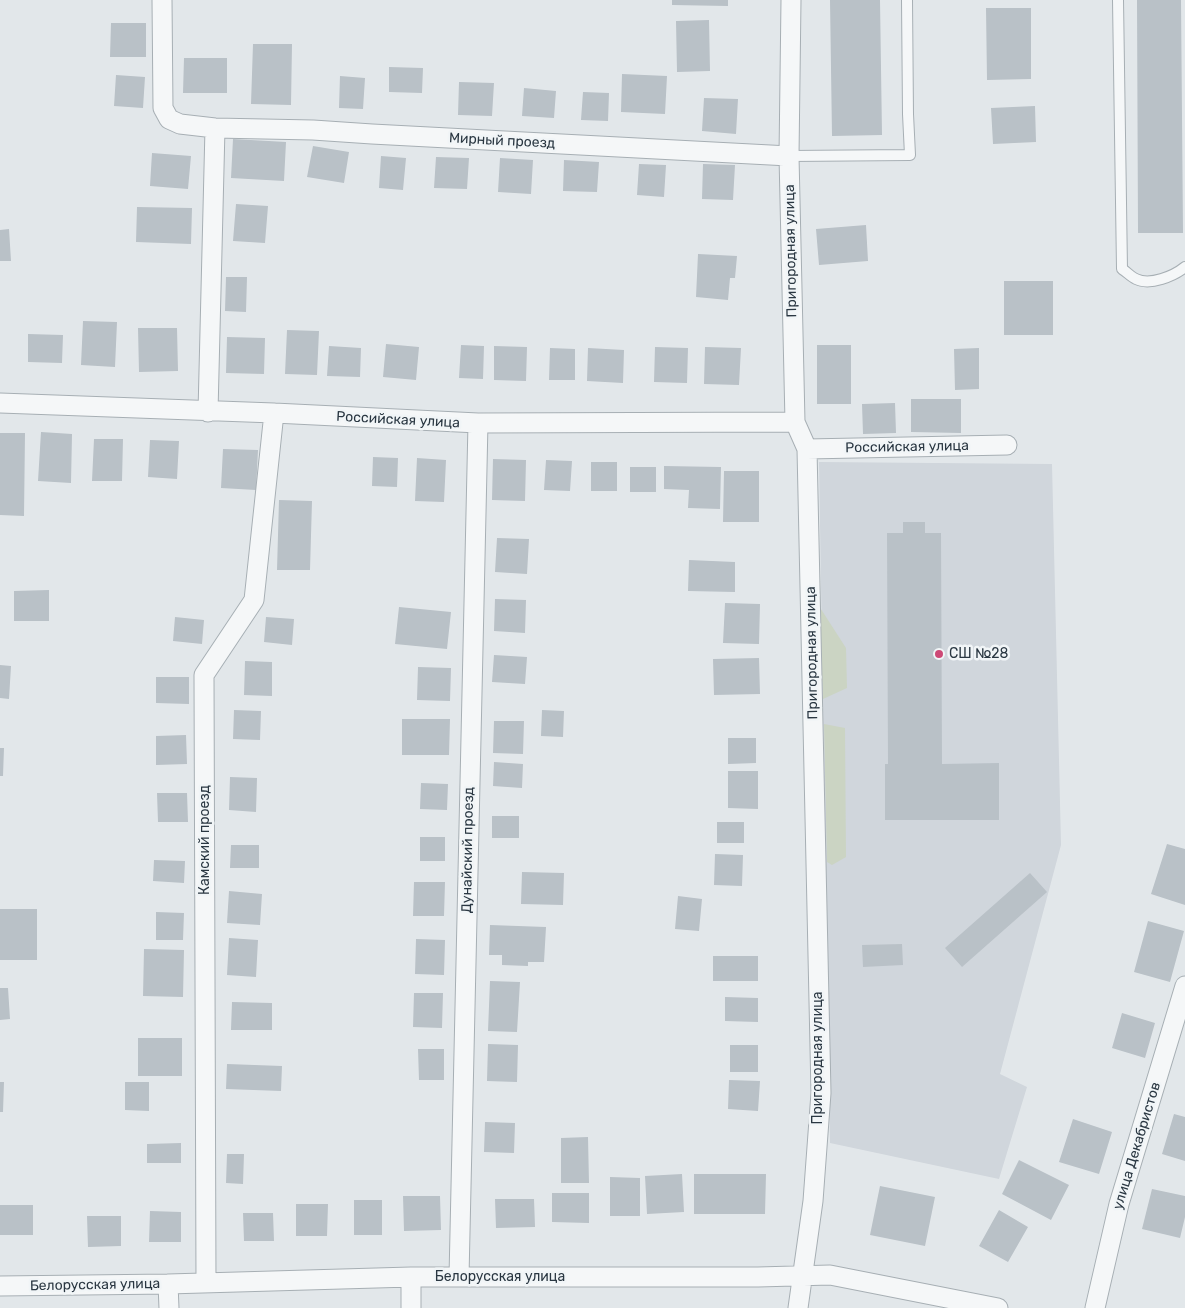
<!DOCTYPE html>
<html>
<head>
<meta charset="utf-8">
<style>
  body { margin:0 }
  canvas { display:block; background:#e2e7ea }
</style>
</head>
<body>
<canvas width="1185" height="1308"></canvas>
<script>
const context = document.querySelector('canvas').getContext('2d');
context.lineJoin = 'round';
function paint(path, color) { context.fillStyle = color; context.fill(path, 'evenodd'); }
function trace(path, color, width, dash) { context.strokeStyle = color; context.lineWidth = width; context.lineCap = dash ? 'butt' : 'round'; context.setLineDash(dash || []); context.stroke(path); }
function drawText(font, color, halo, rows, align = 'center') {
  context.font = font + ' Rubik,sans-serif'; context.lineWidth = 5; context.setLineDash([]); context.textBaseline = 'middle'; context.strokeStyle = halo; context.fillStyle = color; for (const [text, x, y, turn = 0] of rows) {
    context.save(); context.translate(x, y); context.rotate((+turn || 0) * Math.PI / 180); context.textAlign = isNaN(turn) ? turn : align; if (halo) context.strokeText(text, 0, 0); context.fillText(text, 0, 0); context.restore();
  }
}
paint(new Path2D(`
  M819,462l233,2 9,381 -61,229 27,13 -28,92 -169,-36z`), '#d0d6dc');
paint(new Path2D(`
  M819,606l27,42 1,40 -24,11z
  M824,724l21,4 1,129 -14,8 -5,-3z`), '#cbd4c3');
paint(new Path2D(`
  M672,0h56v6l-56,-1z
  M830,0h50l2,135 -50,1z
  M1137,0h44l2,233h-45z
  M986,8h45v71l-44,1z
  M709,20l1,51 -33,1 -1,-51z
  M111,23h35v34h-36z
  M253,44h39l-1,61 -40,-1z
  M184,58h43v35h-44z
  M389,67l34,1 -1,25 -33,-1z
  M622,74l45,2 -2,38 -44,-2z
  M116,75l29,2 -2,31 -29,-2z
  M340,76l25,2 -2,31 -24,-1z
  M459,82l35,1 -2,33 -34,-1z
  M524,88l32,3 -2,27 -32,-2z
  M583,92l26,1 -1,28 -27,-1z
  M704,98l34,1 -2,35 -34,-3z
  M1035,106l1,36 -43,2 -2,-36z
  M233,139l53,3 -2,39 -53,-3z
  M313,146l36,6 -5,31 -37,-6z
  M152,153l39,3 -3,33 -38,-3z
  M381,156l25,2 -3,32 -24,-2z
  M436,157l33,1 -2,31 -33,-1z
  M500,158l33,2 -2,34 -33,-2z
  M564,160l35,2 -2,30 -34,-1z
  M639,164l27,1 -2,32 -27,-2z
  M703,164l32,1 -2,35 -31,-1z
  M236,204l32,2 -3,37 -32,-2z
  M137,207l55,1 -1,36 -55,-2z
  M866,225l2,36 -49,4 -3,-36z
  M9,229l2,32h-11v-31z
  M698,254l39,2 -2,22h-5l-2,22 -32,-3z
  M226,277h21l-1,35 -21,-1z
  M1004,281h49v54h-49z
  M83,321l34,1 -2,45 -34,-2z
  M138,328h39l1,43 -39,1z
  M287,330l32,1 -2,44 -32,-1z
  M28,334l35,1 -1,28 -34,-1z
  M227,337l38,1 -1,36 -38,-1z
  M386,344l33,3 -3,33 -33,-3z
  M461,345l23,1 -1,33 -24,-1z
  M817,345h34v59h-34z
  M329,346l32,2 -1,29 -33,-1z
  M494,346l33,1 -1,34 -32,-1z
  M655,347l33,1 -1,35 -33,-1z
  M705,347l36,1 -2,37 -35,-1z
  M550,348l25,1v31h-26z
  M588,348l36,2 -1,33 -36,-2z
  M979,348v41l-24,1 -1,-41z
  M911,399h50v34l-50,-1z
  M895,403l1,30 -33,1 -1,-30z
  M41,432l31,2 -1,49 -33,-2z
  M0,433h25l-1,83 -24,-1z
  M94,439h29l-1,42h-30z
  M150,440l29,1 -2,38 -29,-2z
  M223,449l35,1 -2,40 -35,-2z
  M373,457l25,1 -1,29 -25,-1z
  M417,458l29,2 -2,42 -29,-1z
  M493,459l33,1 -1,41 -33,-1z
  M546,460l26,1 -2,30 -26,-1z
  M591,462h26v29h-26z
  M664,466l57,1 -1,42 -32,-1 1,-18 -25,-1z
  M630,467h26v25h-26z
  M724,471h35v51h-36z
  M279,500l33,1 -2,69h-33z
  M903,522h22v11h16l1,231 57,-1v57h-114v-56h3l-1,-231h16z
  M497,538l32,1 -2,35 -32,-2z
  M689,560l46,2v30l-47,-1z
  M49,590v31h-35v-30z
  M495,599l31,1 -1,33 -31,-2z
  M725,603l35,1 -1,40 -36,-1z
  M399,607l52,5 -4,37 -52,-5z
  M175,617l29,3 -2,24 -29,-3z
  M266,617l28,2 -2,26 -28,-3z
  M494,655l33,2 -2,27 -33,-2z
  M759,658l1,36 -46,1 -1,-36z
  M245,661l27,1v34l-28,-1z
  M0,665l11,1 -2,33 -9,-1z
  M418,667l33,1 -1,33 -33,-1z
  M156,677h33v27l-33,-1z
  M234,710l27,1 -1,29 -27,-1z
  M542,710l22,1 -1,26 -22,-1z
  M402,719h48l-1,36h-47z
  M494,721h30l-1,33 -30,-1z
  M186,735l1,29 -31,1v-29z
  M728,738h28v25l-28,1z
  M0,748h4l-1,28h-3z
  M494,762l29,2 -1,24 -29,-2z
  M728,771h30v38l-30,-1z
  M230,777l27,1 -1,34 -27,-2z
  M421,783l27,1 -1,26 -27,-1z
  M157,793h30l1,29h-30z
  M492,816h27v22h-27z
  M717,822h27v21h-27z
  M420,837h25v24h-25z
  M1167,844l18,5v56l-34,-11z
  M231,845h28v23h-29z
  M715,854l28,1 -1,31 -28,-1z
  M154,860l31,1 -1,22 -31,-2z
  M522,872l42,1 -1,32 -42,-1z
  M1030,873l17,19 -85,75 -17,-19z
  M414,882h31l-1,34h-31z
  M229,891l33,3 -2,31 -33,-2z
  M678,896l24,3 -3,32 -24,-2z
  M0,909h37v51h-37z
  M156,912l28,1 -1,27h-27z
  M1148,921l36,10 -14,51 -36,-10z
  M490,925l56,2 -2,35h-16v4l-26,-1v-10h-13z
  M229,938l29,2 -2,37 -29,-2z
  M416,939l29,1 -1,35 -29,-1z
  M902,944l1,21 -40,2 -1,-22z
  M144,949l40,1 -1,47 -40,-1z
  M713,956h45v25h-45z
  M490,981l30,1 -3,50 -29,-1z
  M0,988h8l2,31 -10,1z
  M414,993h29l-1,35 -29,-1z
  M725,997l33,1v24l-33,-1z
  M232,1002l40,1v27h-41z
  M1122,1013l33,10 -10,35 -33,-10z
  M138,1038h44v38h-44z
  M488,1044l30,1 -1,37 -30,-1z
  M730,1045h28v27h-28z
  M418,1049h26v31h-25z
  M227,1064l55,2 -1,25 -55,-2z
  M729,1080l31,1 -2,30 -30,-2z
  M0,1082h4l-1,30h-3z
  M125,1082h24v29l-24,-1z
  M1174,1114l11,3v44l-23,-7z
  M1073,1119l39,13 -13,42 -40,-12z
  M485,1122l30,1 -1,30 -30,-1z
  M588,1137l1,46h-28v-45z
  M181,1143v20h-34v-19z
  M227,1154h17l-1,30 -17,-1z
  M1019,1160l50,25 -18,35 -49,-26z
  M682,1174l2,38 -37,2 -2,-38z
  M694,1174h72l-1,40h-71z
  M610,1177l30,1v38h-30z
  M880,1186l55,11 -10,49 -55,-11z
  M1152,1189l33,7v21l-5,21 -38,-9z
  M552,1193h37v30l-37,-1z
  M403,1196h37l1,34 -37,1z
  M495,1199h39l1,28 -39,1z
  M354,1200h28v35h-28z
  M296,1204h32l-1,32h-31z
  M0,1205h33v30h-33z
  M999,1210l29,17 -20,35 -29,-16z
  M150,1211l31,1v30h-32z
  M243,1213h30l1,28h-30z
  M87,1216h34v30l-33,1z`), '#b9c1c7');
const service = new Path2D(`
  M1118,0l4,269c5,3 9,8 14,10 14,7 38,-3 49,-12
  M789,156l121,-1 -2,-41 -1,-114`);
const minor = new Path2D(`
  M162,0l1,108 6,11 11,5 35,4 98,2 59,4 417,22
  M791,0l-2,156 6,266 12,27 14,644 -8,108 -15,107
  M0,403l274,10 204,10 317,-1
  M208,412l7,-284
  M807,449l200,-4
  M411,1277v31
  M459,1277l19,-854
  M206,1282l-2,-607 50,-75 20,-187
  M168,1284l1,24
  M0,1286l168,-2 243,-7h347l72,-2 168,33
  M1095,1308l24,-104 66,-218`);
trace(service, '#a7afb4', 12);
trace(minor, '#a7afb4', 21);
trace(service, '#f5f7f8', 10);
trace(minor, '#f5f7f8', 19);
for (const [x, y, r, color] of [
  [939,654,5,"#cd4976"]
]) { const dot = new Path2D(); dot.arc(x, y, r, 0, 2 * Math.PI); context.fillStyle = color; context.fill(dot); trace(dot, '#f1f5f7', 2); }
drawText('14px', '#2a3742', '#f1f5f7', [
  ["Мирный проезд",502,141,3],
  ["Пригородная улица",791,251,-91],
  ["Российская улица",398,420,3],
  ["Российская улица",907,447,-1],
  ["Пригородная улица",812,653,-91],
  ["Камский проезд",205,840,-90],
  ["Дунайский проезд",468,850,-89],
  ["Пригородная улица",818,1058,-90],
  ["улица Декабристов",1137,1146,-73],
  ["Белорусская улица",500,1277],
  ["Белорусская улица",95,1285,-1]
]);
drawText('14px', '#2a3742', '#f1f5f7', [
  ["СШ №28",949,654]
], 'left');
</script>
</body>
</html>
